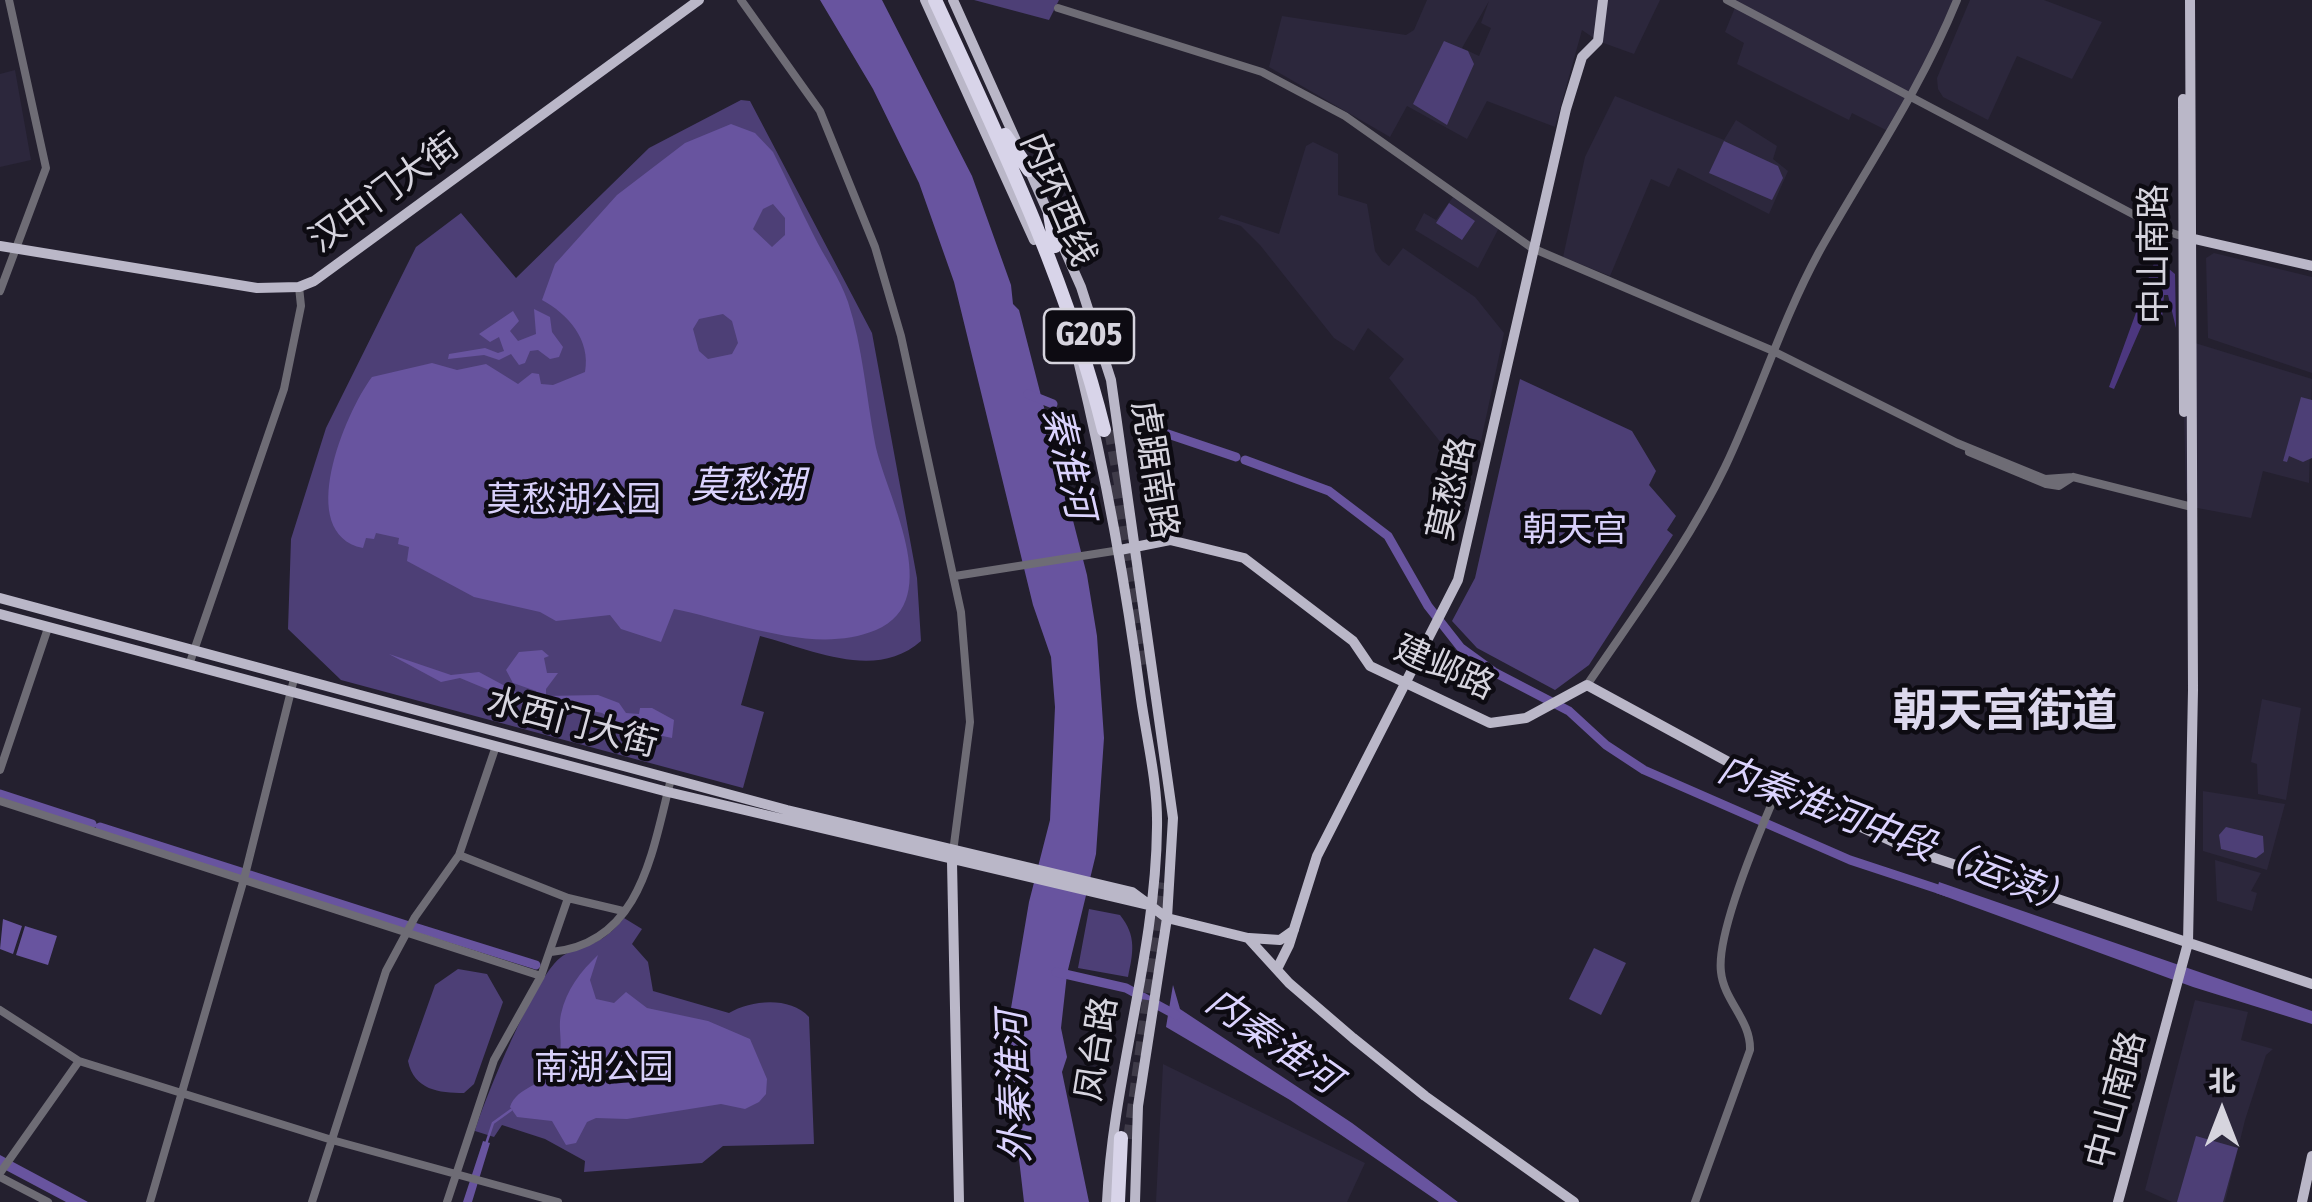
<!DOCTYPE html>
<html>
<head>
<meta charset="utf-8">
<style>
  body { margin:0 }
  #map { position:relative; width:2312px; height:1202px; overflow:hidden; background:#24202f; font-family:"Fira Sans Condensed","Noto Sans SC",sans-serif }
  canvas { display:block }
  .north { position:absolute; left:2172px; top:1062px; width:100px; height:100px; -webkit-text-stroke:8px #0d0b12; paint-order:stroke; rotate:0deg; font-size:28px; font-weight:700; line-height:40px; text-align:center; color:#d6d4de }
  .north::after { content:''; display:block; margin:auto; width:35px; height:45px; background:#d6d4de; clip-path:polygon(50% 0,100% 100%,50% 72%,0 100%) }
</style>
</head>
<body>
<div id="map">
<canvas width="2312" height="1202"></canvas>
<div class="north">北</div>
</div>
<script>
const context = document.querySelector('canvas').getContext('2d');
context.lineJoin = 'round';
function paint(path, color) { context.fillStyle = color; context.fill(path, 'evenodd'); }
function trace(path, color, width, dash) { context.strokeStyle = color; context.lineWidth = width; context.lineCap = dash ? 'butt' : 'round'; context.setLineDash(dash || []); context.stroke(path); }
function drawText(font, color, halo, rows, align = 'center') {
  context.font = font + ' "Fira Sans Condensed","Noto Sans SC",sans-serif'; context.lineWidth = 9; context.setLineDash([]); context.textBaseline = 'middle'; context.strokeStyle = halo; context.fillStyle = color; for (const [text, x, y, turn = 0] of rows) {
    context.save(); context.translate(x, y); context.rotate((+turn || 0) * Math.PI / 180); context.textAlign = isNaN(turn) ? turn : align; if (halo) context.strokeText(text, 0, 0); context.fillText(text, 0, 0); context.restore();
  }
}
paint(new Path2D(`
  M1427,0h233l-26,54 -36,-13 -16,-11 -27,97 -68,-26 -20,38 -60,-33 -17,31 -121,-70 13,-51 124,19 8,-5zM1489,1l-8,22 10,5 -12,28 -17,-8z
  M1727,0h230l-65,133 -40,-20 -3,7 -112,-56 7,-21 -19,-11 11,-27z
  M1970,0h74l58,22 -30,57 -55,-23 -29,64 -45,-23 -5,-8 -1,-11z
  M15,70l16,90 -31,7v-93z
  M1615,96l109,44 12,-20 41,26 -4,13 15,12 -19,43 -91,-46 -9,19 -18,-8 -41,97 -47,-19 22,-100z
  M1313,142l25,12v41l29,9 8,47 7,10 7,5 14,-18 72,49 29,36 -23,108 -13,-3 -14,21 -65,-81 15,-19 -36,-31 -14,23 -20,-13 -74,-93 -19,-19 -23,-7 3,-4 58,19 27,-88z
  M1456,193l45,31 -23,44 -63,-38 9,-17 12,7z
  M2214,253l98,24v96l-104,-35 -2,-80z
  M2182,339l130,40 -3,104 -46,-12 -12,47 -59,-11 -6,-15z
  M2262,699l39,9 -15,92 -28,-6 -1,-30 -6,-2z
  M2203,791l82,13 -18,66 -64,-19z
  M2215,860l46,13 -10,18 6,2 -5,18 -35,-10z
  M2195,1000l53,12 -7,28 32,9 -7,6 -21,65 -20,82h-53l-27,-12z
  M1163,1064l202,99 -18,39h-191z`), '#2c273c');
paint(new Path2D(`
  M974,0h85l-10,20z
  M1444,41l24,10 6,13 -27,61 -34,-21z
  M741,100l9,1 122,232 45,245 4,63c-45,40 -108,9 -161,-5l-19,69 23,7 -21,76 -402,-108 -53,-51 3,-90 35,-111 90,-181 45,-34 55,65 133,-130z
  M1724,141l54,25 5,12 -11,22 -63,-27z
  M1449,203l26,18 -13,19 -26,-17z
  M1520,379l112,52 24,40 -7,14 27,31 -9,14 6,5 -84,130 -34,25 -78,-42 -25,-27 23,-43z
  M2301,397l11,3v58l-9,4 -14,-6 -2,6 -4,-1z
  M2226,827l37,9 1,16 -8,6 -35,-9 -2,-14z
  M1089,909l31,6c17,21 13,38 8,62l-50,-9z
  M624,918l18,11 -10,15 16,18 5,29 76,22c22,-13 61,-17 80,4l5,127 -91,2 -21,17 -118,9 1,-11 -40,-22 -43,-14 -8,12 -19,-6c10,-33 60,-154 85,-173 26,-19 35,-5 64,-40z
  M1594,948l32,15 -25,52 -32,-16z
  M458,969l29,5 16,28 -29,82 -10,9c-25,0 -50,-3 -56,-32l27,-76z
  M2196,1136l42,12 -15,54h-46z`), '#4d3f76');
paint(new Path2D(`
  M2158,252h11v17l6,5 1,54 -8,-33h-4l-2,24 -9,-3 4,-19 -8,-4 -6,16 5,2 -34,78 -5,-2z`), '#4c377f');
paint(new Path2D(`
  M820,0h62l90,176 39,109 2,19 6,6 68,265 10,61 7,102 -8,116 -29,120 -6,54 6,29 -5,15 27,130h-65l-16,-138 2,-50 19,-112 21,-82 5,-113 -4,-50 -18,-52 -79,-323 -35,-99 -46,-94z
  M731,124l24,9 18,19c14,27 26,55 40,82 11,23 27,44 35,68 15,46 18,94 27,141 9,49 73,157 1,187 -62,26 -141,-9 -202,-21l-13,33 -40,-13 -11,-14 -54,6 -16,-9 -66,-15 -67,-36 2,-14 -11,-3 1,-6 -23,-5 -2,6 -8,-1 -3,10c-69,-14 -18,-135 9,-171l60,-14 25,7 29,-6 32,20 14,-11 7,1 2,10 12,1 32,-13c6,-32 -17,-58 -43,-72l13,-36 62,-69 68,-52zM773,204l12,14v17l-13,12 -19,-18 10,-20zM723,314l9,7 6,22 -6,11 -24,5 -9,-8 -6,-22 6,-10z
  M534,309l16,8 2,15 11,15 -4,10 -9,2 -12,-9 -8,1 -5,12 -6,2 -8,-11 -12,6 -15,-5 -36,4 1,-5 36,-6 13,5 6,-2 -5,-14 -9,5 -11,-8 34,-23 6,10 -9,10 8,10 18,-7z
  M542,650l7,6 -5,2 3,15h11l-12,16v7l52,-1 21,8 7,10 13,1 1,-6h12l22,12 -2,18 -28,-6 -2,6 -40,-25 -29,-6 -36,3 -77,-32 -19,4 -52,-28 62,21 28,-3 52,28 5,-2v-7l-23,-8 -7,-13 13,-18z
  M1939,882l373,129v13l-119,-37 -257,-94z
  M3,919l19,7 -9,28 -13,-5z
  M25,926l32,10 -9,29 -32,-10z
  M598,955l-8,25 6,19 18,4 12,-11 21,16 61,13 42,18 17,40 -1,15 -7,8 -14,7 -24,-5 -94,15 -31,-1 -9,4 -11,21 -10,2 -14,-24 -35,-4 -7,-10c7,-21 34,-21 45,-40 11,-18 2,-36 6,-53 5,-24 20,-43 37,-59z
  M1173,985l7,24 172,114 106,79h-19l-149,-102 -124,-73z
  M483,1141l7,2 -18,59h-9z
  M0,1155l88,47h-22l-66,-35z`), '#68549f');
trace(new Path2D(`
  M486,1144l7,-21 18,-13`), '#68549f', 2.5);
trace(new Path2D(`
  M1028,394l25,10
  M1159,431l77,26
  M1245,460l84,31 59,45 40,70 33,42 33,24 75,39 37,34 38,25 206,90 97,32
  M0,794l92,30
  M100,827l141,45
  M250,875l156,50
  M414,927l122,38
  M1056,972l70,16 50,27`), '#68549f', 9);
trace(new Path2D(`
  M1111,430l12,65
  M1114,485l28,187
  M1130,1139l35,-256`), '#3f3b49', 14, [14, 7]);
trace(new Path2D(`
  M741,0l79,111 55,136 26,89 60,276 9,110 -17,130
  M1727,0l436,230 21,7
  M1058,8l204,64 83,44 187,132 239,102 186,93 88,36 28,-2 119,30
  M0,291l46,-123 -37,-168
  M1969,452l77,32 13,2 14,-9
  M955,576l165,-26
  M189,665l95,-276 17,-83 -2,-19
  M1587,685c48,-71 101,-141 138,-218 34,-71 56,-145 94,-215 47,-84 101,-161 138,-252
  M496,746l-37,109 109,43 55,13
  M0,770l48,-142
  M0,801l541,175
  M551,952c90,-8 101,-100 120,-173
  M0,1010l79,51 253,79 226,62
  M0,1173l79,-112
  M0,1177l48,25
  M150,1202l94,-323 50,-200
  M312,1202l74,-231 29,-54 44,-62
  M447,1202l47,-142 47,-84 27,-78
  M1695,1202l55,-152c1,-30 -26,-49 -29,-78 -5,-39 40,-144 57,-183`), '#6e6c75', 8);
trace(new Path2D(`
  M925,0l109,240
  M953,0l65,145
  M2183,99l1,313
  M1027,165l54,122 30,93 62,438 -6,100 -29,188 -3,96
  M2190,238l122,28
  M0,246l257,42 42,-1 15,-6 385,-281
  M1079,364c27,112 47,221 62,335 6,42 17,85 16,128 -1,126 -44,250 -50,375
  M1120,550l50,-10 74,18 109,83 17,25 120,57 36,-5 61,-33 191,104 133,61 401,134
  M0,598l787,212 345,82 35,26 81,20 41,45 64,55 72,58 149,106
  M0,614l668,178 480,113
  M952,862l7,340
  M1249,938l31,2 14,-10
  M1278,967l11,-22 28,-89 141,-276 108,-471 16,-52 16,-16 5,-41
  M2118,1202l70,-259 5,-253 -3,-690
  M2302,1202l10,-46`), '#bab7c8', 10);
trace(new Path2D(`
  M935,0c65,141 132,280 169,430
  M1005,135l24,35
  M1050,214l5,32
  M1118,1202l3,-64`), '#d8d4e9', 14);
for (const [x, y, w] of [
  [1089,336,90]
]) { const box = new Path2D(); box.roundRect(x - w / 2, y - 27, w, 54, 8); context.fillStyle = '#0d0b12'; context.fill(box); trace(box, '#d6d4de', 2.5); }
drawText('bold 32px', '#d6d4de', null, [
  ["G205",1089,336]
]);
drawText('35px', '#d6d4de', '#0d0b12', [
  ["汉中门大街",385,194,-36],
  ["内环西线",1057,200,67],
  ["中山南路",2155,254,-90],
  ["虎踞南路",1153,470,81],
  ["莫愁路",1453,489,-77],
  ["建邺路",1444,669,24],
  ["水西门大街",572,724,15],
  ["凤台路",1098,1049,-81],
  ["中山南路",2117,1100,-75]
]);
drawText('35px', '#d8d0fa', '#0d0b12', [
  ["莫愁湖公园",574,501],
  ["朝天宫",1575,531],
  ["南湖公园",604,1069]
]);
drawText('italic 38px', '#dbd3fe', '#0d0b12', [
  ["秦淮河",1067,463,77],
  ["莫愁湖",748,487],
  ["内秦淮河中段（运渎）",1897,837,21],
  ["内秦淮河",1272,1042,35],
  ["外秦淮河",1016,1087,-92]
]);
drawText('bold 45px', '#dcd8ed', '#0d0b12', [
  ["朝天宫街道",2005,713]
]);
</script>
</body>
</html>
